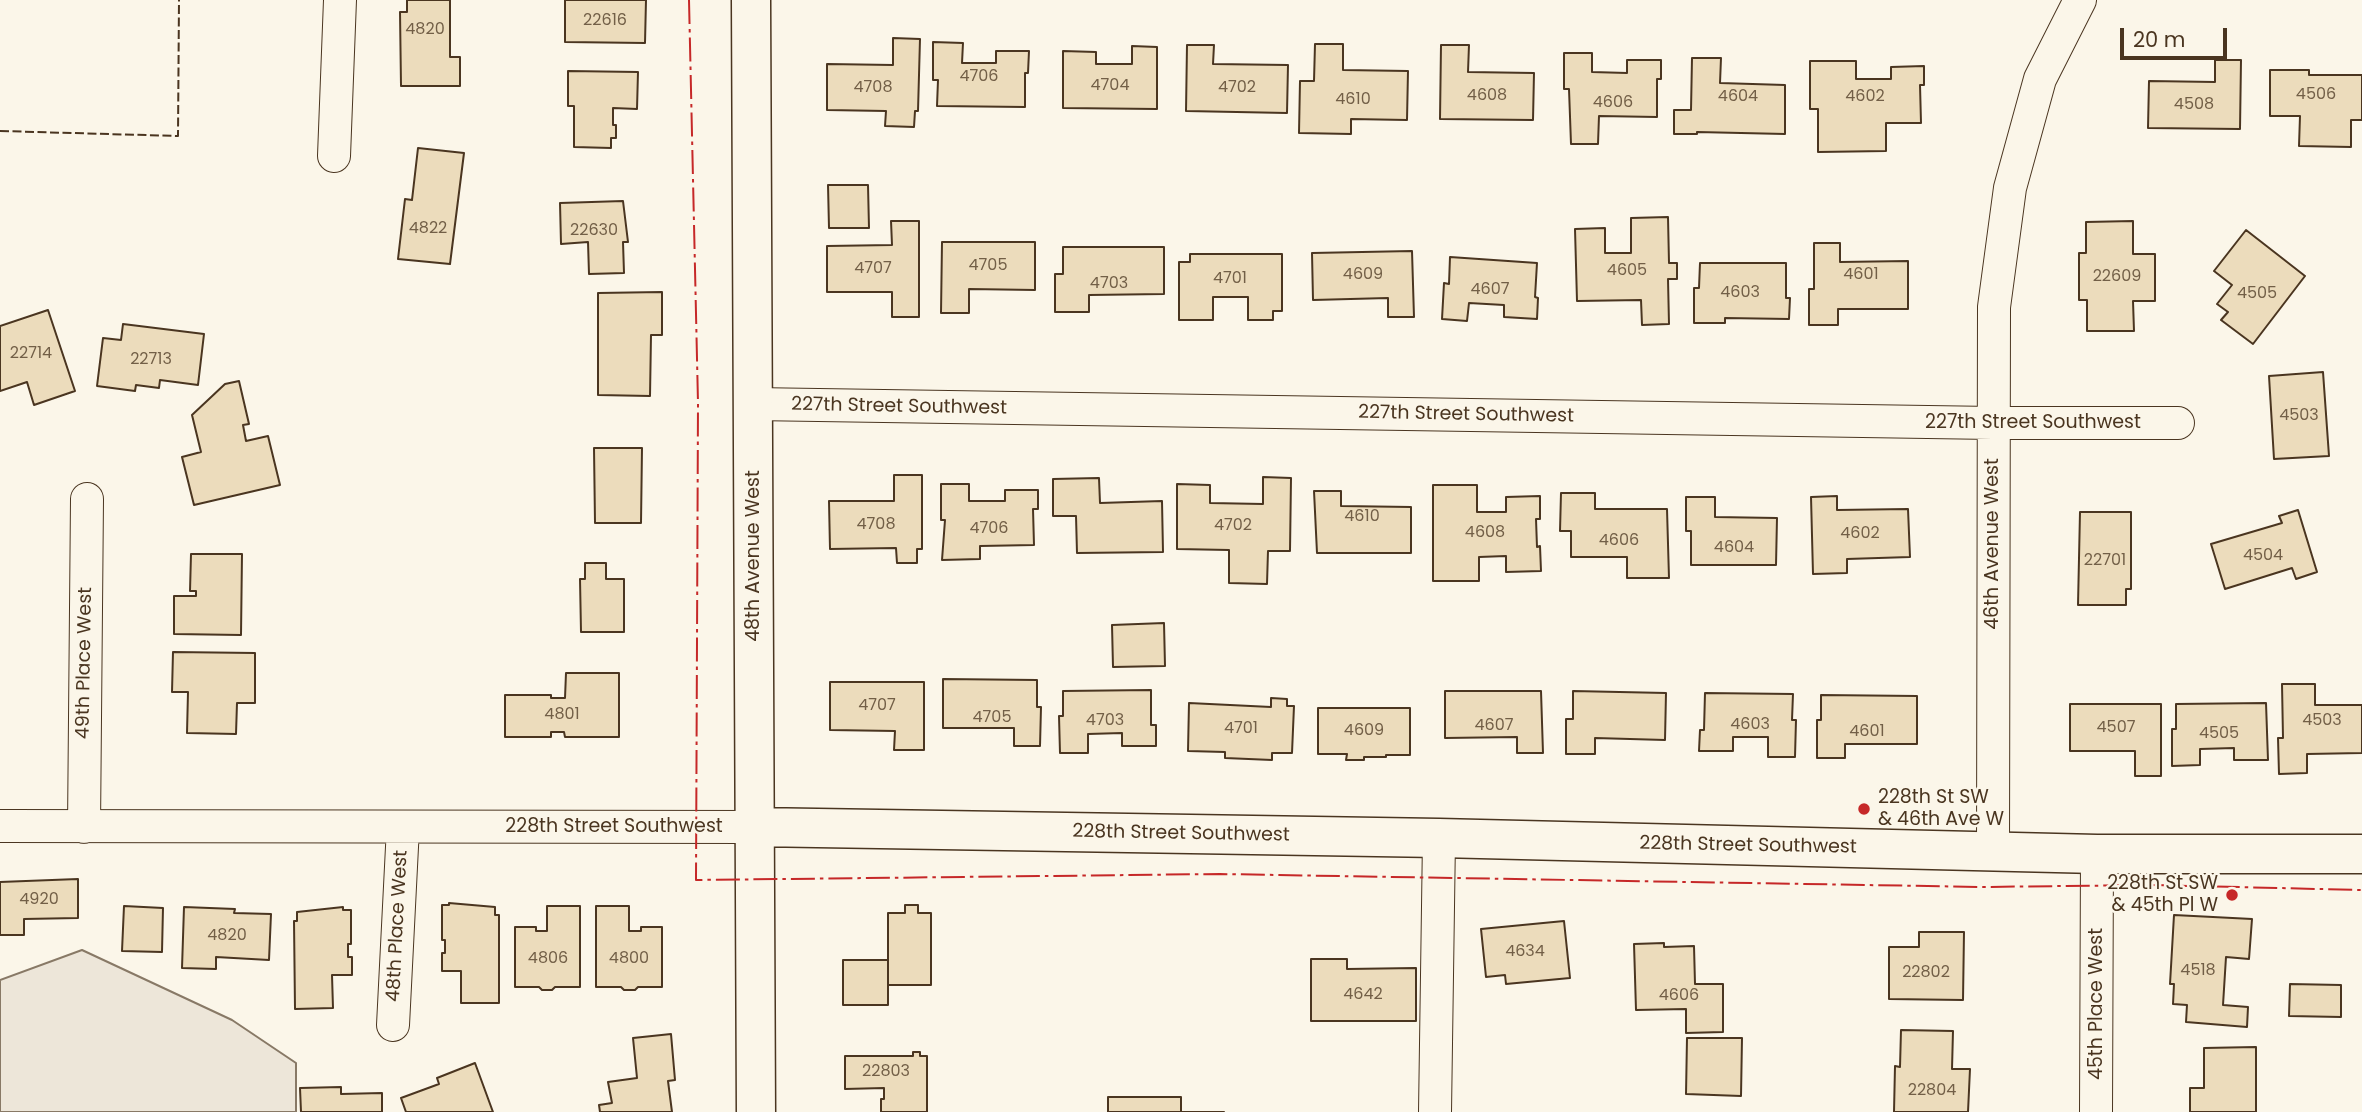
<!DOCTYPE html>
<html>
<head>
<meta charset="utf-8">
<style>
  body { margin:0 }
  #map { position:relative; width:2362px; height:1112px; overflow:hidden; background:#fbf6e9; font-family:Poppins,sans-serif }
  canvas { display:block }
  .scale { position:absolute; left:2120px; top:28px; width:107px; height:32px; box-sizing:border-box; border:4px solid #4a3520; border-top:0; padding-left:9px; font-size:21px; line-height:24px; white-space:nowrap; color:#4a3520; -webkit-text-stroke:5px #fbf6e9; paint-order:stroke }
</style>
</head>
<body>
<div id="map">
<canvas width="2362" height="1112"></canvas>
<div class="scale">20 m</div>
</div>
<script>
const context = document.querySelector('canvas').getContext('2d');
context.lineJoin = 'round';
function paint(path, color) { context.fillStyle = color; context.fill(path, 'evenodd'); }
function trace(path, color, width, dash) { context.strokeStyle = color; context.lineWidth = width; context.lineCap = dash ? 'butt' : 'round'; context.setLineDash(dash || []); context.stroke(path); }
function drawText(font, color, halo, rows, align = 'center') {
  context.font = font + ' Poppins,sans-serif'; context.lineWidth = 5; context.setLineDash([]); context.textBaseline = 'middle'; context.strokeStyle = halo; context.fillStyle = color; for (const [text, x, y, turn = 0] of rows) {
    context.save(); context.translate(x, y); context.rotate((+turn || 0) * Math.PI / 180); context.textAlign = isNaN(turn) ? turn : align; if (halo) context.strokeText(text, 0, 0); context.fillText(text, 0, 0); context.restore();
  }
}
const green = new Path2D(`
  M82,950l150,70 64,43v49h-296v-132z`);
paint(green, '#ede6d9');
trace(green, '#887966', 2);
const building = new Path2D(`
  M407,0h43v57h10v29h-59l-1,-74h7z
  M565,0h81l-1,43 -80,-1z
  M893,38l27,1 -2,72h-3l-1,16 -29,-1 1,-15 -59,-1v-46l66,1z
  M933,42l30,1 -1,20h34v-12h33l-1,22h-3v34l-88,-1 1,-26h-5z
  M1315,44h28v26l65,1 -1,49 -56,-1v15l-52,-1 1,-52h14z
  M1187,45h27l-1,19 75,1 -1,48 -101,-2z
  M1441,45h28l-1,27 66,1 -1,47 -93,-1z
  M1132,46l25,1v62l-94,-1v-57l33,1v12h36z
  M1564,53h28v19l35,1v-13h34v19h-4v38l-58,-1 -1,28h-27l-2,-55h-5z
  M1692,58h29l-1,25 65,2v49l-88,-2v2h-23v-24h17z
  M2215,60h26l-1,69 -92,-1 1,-47 66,1z
  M1810,61h46v18h35v-12l33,-1v19h-4l1,38h-35v28l-68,1v-43h-8z
  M2270,70h39v5h53v45h-11v27l-52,-1 1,-30h-30z
  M568,71l70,1 -1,37 -24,-1v17h3v13h-5v10l-37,-1v-41h-6z
  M418,148l46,5 -14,111 -52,-5 7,-60 7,1z
  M828,185h40l1,43h-40z
  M623,201l5,41h-5l1,31 -35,1 -1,-32 -27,2 -1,-41z
  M1668,217l1,46h8v16h-9l1,45 -27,1 -1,-25 -64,1 -2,-72 30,-1v25h26v-35z
  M891,221h28v96h-27v-25h-65v-46l65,-1z
  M2133,221v33h22v47h-22l1,30h-47v-31h-8v-47h7v-31z
  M2246,230l59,46 -52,68 -32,-24 7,-8 -11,-8 15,-19 -18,-14z
  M942,242h93v48l-66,-1v24h-28z
  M1814,243h26v19l68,-1v48h-70v16h-29v-36h5z
  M1063,247h101v47l-75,1v17h-34v-38h8z
  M1412,251l2,66h-26v-19l-75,2 -1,-47z
  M1190,254h92v57h-9v9h-25v-23h-35v23h-34v-58h11z
  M1450,257l87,6 -2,34 3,1 -1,21 -33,-2v-12l-35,-2 -2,18 -25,-2 2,-36 5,1z
  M1700,263h86v35h4l-1,21 -64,-1v5h-31v-35h5z
  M662,292v43h-11l-1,61 -52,-1v-102z
  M48,310l27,81 -41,14 -7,-23 -27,9v-65z
  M123,324l81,10 -6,51 -38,-5 -1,8 -23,-3 -1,6 -38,-5 6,-48 18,2z
  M2323,372l6,84 -55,3 -5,-83z
  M239,381l10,43 -6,1 3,16 22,-5 12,49 -86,20 -12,-48 19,-5 -9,-37 33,-31z
  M594,448h48l-1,75h-46z
  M894,475h28v74h-5v14h-20l-1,-15 -66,1 -1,-48h65z
  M1263,477l28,1 -1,73h-22l-1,33 -38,-1v-33l-52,-1v-65l33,1v18l53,1z
  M1099,478l1,25 62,-2 1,51 -86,1 -1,-37h-23v-37z
  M941,484h28v17h36v-11h33v19h-5l1,36 -54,1v13l-38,1 3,-40h-4z
  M1433,485h44v27h29v-15l34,-1v23h-4l1,28 3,-1 1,25 -35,1v-16l-27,1v24h-46z
  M1314,491h27v15l70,1v46h-94z
  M1561,493h34v16h72l2,69h-42v-21h-56v-26h-11z
  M1837,496v14l71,-1 2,48 -63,2v14l-34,1 -2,-77z
  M1686,497h29v20l62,1 -1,47h-85v-34h-5z
  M2298,510l19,62 -21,7 -4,-11 -67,21 -14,-45 71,-21 -3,-7z
  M2080,512h51v77h-5v16h-48z
  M191,554h51l-1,81 -67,-1v-38h22v-5h-6z
  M585,563h21v16h18v53h-43l-1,-53h5z
  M1164,623l1,43 -52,1 -1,-42z
  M173,652l82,1v50h-18l-1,31 -49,-1 1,-41h-16z
  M566,673h53v64h-54l-1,-5h-13v5h-46v-42h46v3h14z
  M943,679l94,1v27h4l-1,39h-26v-18h-71z
  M830,682h94v68h-30l1,-19 -65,-1z
  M2282,684h33v21h47v48l-55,1v19l-28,1 -1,-36h5z
  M1151,690v35h5v21h-34v-13l-34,1v19h-28l-1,-37h4v-25z
  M1445,691h96l2,62h-26v-16l-72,1z
  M1573,691l93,2 -1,47 -70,-2v16h-29v-35h7z
  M1705,693l88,1 -1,26h4l-1,37h-27v-20h-35v14h-34l1,-21h4z
  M1821,695l96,1v48h-72v14h-28v-38h4z
  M1271,698l16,1v7h7l-2,47h-20v7l-47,-2v-6l-37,-1 1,-48 82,4z
  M2266,703l2,57h-34v-12l-34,1v16l-28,1v-37h4v-25z
  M2070,704h91v72h-26v-25h-65z
  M1318,708h92v47h-24v2h-22v3h-18l1,-6h-29z
  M78,879v39l-54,1v16h-24v-53z
  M449,903l46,4v8h4v88h-38v-32h-19v-18h3v-13h-3v-35h7z
  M905,905h13v8h13v72h-43v-72h17z
  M124,906l39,2 -1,44 -40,-1z
  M547,906h33v81h-25l-3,3h-10l-3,-3h-24v-60h21v4h11z
  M596,906h33v25h12v-4h21v60h-24l-3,3h-11l-3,-3h-25z
  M184,907l51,2 -1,4 37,1 -2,46 -53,-3v12l-34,-1z
  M343,907v3h8v34h-3v13h4v18h-20l1,33 -38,1 -1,-88h3v-9z
  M2174,915l78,4 -3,40 -23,-2 -3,48 25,2 -1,20 -61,-5 1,-17 -14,-1 1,-20h-4z
  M1564,921l6,57 -64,6 -1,-9 -19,2 -5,-48z
  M1919,932h45l-1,68 -74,-1v-52h30z
  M1664,943v4l30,-1 1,38h28v48l-37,1v-24l-50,1 -2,-66z
  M1311,959h36v10l69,-1v53h-105z
  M843,960h45v45h-45z
  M2290,984l51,1v32l-52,-1z
  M1901,1030l52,1 -1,38h18l-2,43h-74l1,-46 5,1z
  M671,1034l4,46 -7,1 4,31h-72l-1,-7 13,-2 -4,-21 29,-4 -4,-40z
  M1687,1038h55l-1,58 -55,-2z
  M2256,1047v65h-66v-24h14v-40z
  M913,1052h7v4h7v56h-46v-13h3v-11l-39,1v-33h68z
  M475,1063l18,49h-87l-5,-14 38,-14 -2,-6z
  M341,1087v7l41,-1v19h-81l-1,-24z
  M1108,1097h73v15h43h-116z`);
paint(building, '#ecdcbc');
trace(building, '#4a3520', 2);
const street = new Path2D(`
  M334,156l6,-156
  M753,404l1240,19h185
  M0,826l755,1
  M84,827l3,-328
  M1993,852l1,-545 16,-119 30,-109 40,-79
  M393,1025l10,-198
  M1435,1112l4,-274
  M2096,1112l1,-258`);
const secondary = new Path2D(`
  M751,0l5,1112
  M755,827l684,11 658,16h265`);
trace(street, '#4a3520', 34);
trace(secondary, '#4a3520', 41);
trace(street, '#fbf6e9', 32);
trace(secondary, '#fbf6e9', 38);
trace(new Path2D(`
  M0,131l178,5 1,-136`), '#4a3520', 2, [9, 3.5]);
trace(new Path2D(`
  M689,0l9,403 -2,477 524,-6 763,13 168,-2 211,5`), '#c62828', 2, [24, 5, 3.5, 5]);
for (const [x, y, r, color] of [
  [1864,809,7,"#c62828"],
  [2232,895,7,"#c62828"]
]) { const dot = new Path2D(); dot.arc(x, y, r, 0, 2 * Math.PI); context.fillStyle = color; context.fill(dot); trace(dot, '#fbf6e9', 2.5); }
drawText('16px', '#725f47', null, [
  ["22616",605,21],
  ["4820",425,30],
  ["4706",979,77],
  ["4704",1110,86],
  ["4708",873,88],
  ["4702",1237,88],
  ["4506",2316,95],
  ["4608",1487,96],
  ["4604",1738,97],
  ["4602",1865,97],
  ["4610",1353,100],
  ["4606",1613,103],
  ["4508",2194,105],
  ["4822",428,229],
  ["22630",594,231],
  ["4705",988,266],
  ["4707",873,269],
  ["4605",1627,271],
  ["4609",1363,275],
  ["4601",1861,275],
  ["22609",2117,277],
  ["4701",1230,279],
  ["4703",1109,284],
  ["4607",1490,290],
  ["4603",1740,293],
  ["4505",2257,294],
  ["22714",31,354],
  ["22713",151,360],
  ["4503",2299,416],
  ["4610",1362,517],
  ["4708",876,525],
  ["4702",1233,526],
  ["4706",989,529],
  ["4608",1485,533],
  ["4602",1860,534],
  ["4606",1619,541],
  ["4604",1734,548],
  ["4504",2263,556],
  ["22701",2105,561],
  ["4707",877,706],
  ["4801",562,715],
  ["4705",992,718],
  ["4703",1105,721],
  ["4503",2322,721],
  ["4603",1750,725],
  ["4607",1494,726],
  ["4507",2116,728],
  ["4701",1241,729],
  ["4609",1364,731],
  ["4601",1867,732],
  ["4505",2219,734],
  ["4920",39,900],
  ["4820",227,936],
  ["4634",1525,952],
  ["4806",548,959],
  ["4800",629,959],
  ["4518",2198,971],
  ["22802",1926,973],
  ["4642",1363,995],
  ["4606",1679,996],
  ["22803",886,1072],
  ["22804",1932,1091]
]);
drawText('19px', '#4a3520', '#fbf6e9', [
  ["227th Street Southwest",899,407,1],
  ["227th Street Southwest",1466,415,1],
  ["227th Street Southwest",2033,423],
  ["46th Avenue West",1993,544,-90],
  ["48th Avenue West",754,556,-90],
  ["49th Place West",85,663,-89],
  ["228th Street Southwest",614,827],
  ["228th Street Southwest",1181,834,1],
  ["228th Street Southwest",1748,846,1],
  ["48th Place West",398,926,-87],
  ["45th Place West",2097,1004,-90]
]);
drawText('19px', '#4a3520', '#fbf6e9', [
  ["228th St SW",1878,798],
  ["& 46th Ave W",1878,820],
  ["228th St SW",2218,884,"right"],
  ["& 45th Pl W",2218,906,"right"]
], 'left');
</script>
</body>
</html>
